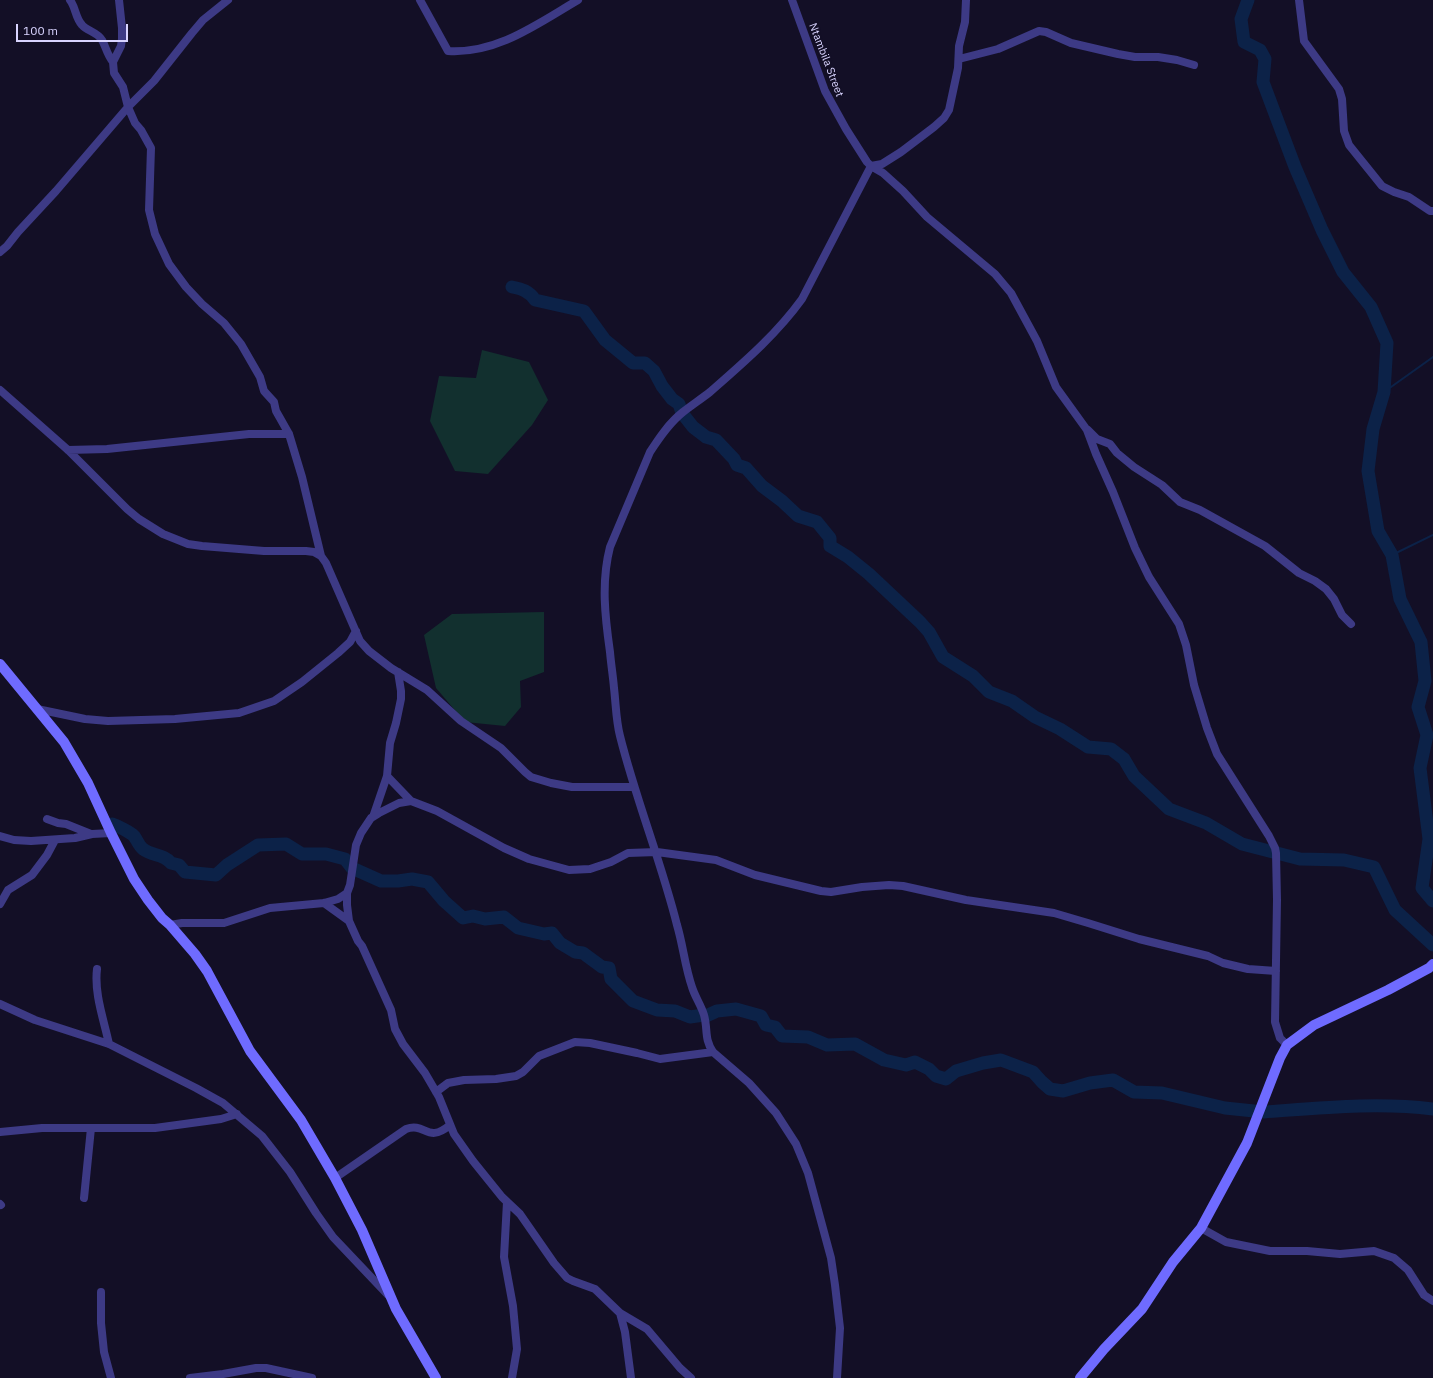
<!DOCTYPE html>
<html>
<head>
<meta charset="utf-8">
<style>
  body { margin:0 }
  #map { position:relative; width:1433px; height:1378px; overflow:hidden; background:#130f26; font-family:"IBM Plex Sans",sans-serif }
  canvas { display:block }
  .scale { position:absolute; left:16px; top:24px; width:112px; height:18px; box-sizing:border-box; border:2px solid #d9d4ff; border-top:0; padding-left:5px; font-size:12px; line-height:14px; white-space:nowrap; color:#d9d4ff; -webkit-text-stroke:3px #130f26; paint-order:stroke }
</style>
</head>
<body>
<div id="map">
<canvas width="1433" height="1378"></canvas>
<div class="scale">100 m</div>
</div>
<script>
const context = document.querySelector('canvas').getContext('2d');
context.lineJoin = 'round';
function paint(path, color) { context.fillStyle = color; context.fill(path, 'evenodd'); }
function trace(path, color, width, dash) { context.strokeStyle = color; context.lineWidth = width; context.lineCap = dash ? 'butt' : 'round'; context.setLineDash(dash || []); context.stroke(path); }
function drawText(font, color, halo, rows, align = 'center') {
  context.font = font + ' "IBM Plex Sans",sans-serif'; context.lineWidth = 3.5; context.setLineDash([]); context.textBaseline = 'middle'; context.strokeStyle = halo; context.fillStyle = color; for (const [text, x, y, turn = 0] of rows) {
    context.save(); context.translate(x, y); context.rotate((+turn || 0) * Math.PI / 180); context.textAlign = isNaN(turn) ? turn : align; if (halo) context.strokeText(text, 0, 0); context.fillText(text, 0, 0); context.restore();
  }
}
paint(new Path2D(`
  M482,350l47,12 19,38 -16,25 -44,49 -33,-3 -25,-50 9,-45 37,2z
  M544,612v60l-24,9 1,26 -16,19 -40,-4 -29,-34 -12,-53 28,-21z`), '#12302f');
trace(new Path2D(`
  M1384,392l49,-35
  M1392,555l41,-20`), '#0c2248', 2);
trace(new Path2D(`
  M1248,0l-7,19 3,23 16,8 5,9 -2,23 32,85 27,63 21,42 28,35 16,36 -3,49 -11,37 -5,42 10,60 14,24 8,44 21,43 4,39 -7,26 9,28 -7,33 9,71 -7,49 11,13
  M512,287c10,2 17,4 23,13l49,11 21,29 28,23h12l9,8 8,15 10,13 7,5 3,9 11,14 13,10 10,3 18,19 3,6 9,3 16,18 20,15 16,15 19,6 13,16v8l18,11 21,17 51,48 9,10 14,25 30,19 16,16 23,9 23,16 25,12 28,18 23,2 13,10 10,17 35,33 37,14 36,21 58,15 44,1 30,7 21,43 38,35
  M112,824c6,2 18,8 22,12 3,4 5,10 9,13 9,7 21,5 28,14l8,2 6,7 31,3 11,-10 31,-20 28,-1 16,10h24l19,5 7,9 29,13h17l14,-2 16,3 16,19 19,17 10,-2 12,3 19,-2 14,11 26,6 8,-1 8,10 15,9 8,1 19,14 7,1 2,11 22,22 24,9 18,1 15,6 14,-2 2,1 11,-5 19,-2 25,7 5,9 9,2 7,9 26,1 19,8 28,-1 29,16 22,5 9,-3 14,7 7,7 10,3 10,-8 27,-8 18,-3 32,12 9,10 8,7 13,2 27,-8 23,-3 21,12 28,1 63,15 29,3
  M1264,1112c56,-4 113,-10 169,-3`), '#0c2248', 13);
trace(new Path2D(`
  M70,0c6,8 5,17 12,25 5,6 15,7 20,15 4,7 5,15 11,22
  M119,0l3,28v11l-1,7 -8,16 1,11 9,14 5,20 7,16 6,7 10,18 -2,62 6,24 14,30 17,23 16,17 22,19 17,21 19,33 4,14 10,11 2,9 13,23 13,43 19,79
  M420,0l28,51c49,3 89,-27 130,-51
  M792,0l33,91 21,38 21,33 4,4 12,7 20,18 24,26 68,57 16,19 26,48 19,46 31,43 9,24 17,38 22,56 14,29 30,47 7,21 8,40 13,43 10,26 52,82 6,12 1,5 1,47 -2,122 5,16 7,7
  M1299,0l5,41 35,48 3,10 2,32 5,14 33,41 12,6 15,5 21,14h3
  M959,59l39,-10 41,-18 7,1 25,11 47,11 17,3h23l19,3 17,5
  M0,252l7,-6 11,-14 38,-41 72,-84 26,-26 38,-48 11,-13 25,-20
  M0,390l68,60 59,59 12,10 24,15 25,10 14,2 62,5h42l8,1 7,4 5,7 34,78 9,10 22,17 36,22 34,31 40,27 24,24 6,5 20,6 21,4h62
  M1088,430l9,9 13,5 7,9 17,14 28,18 18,17 20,8 65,36 34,27 16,8 11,8 8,10 8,16 9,9
  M68,450l39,-1 142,-15h40
  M37,709l48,10 23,2 67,-2 64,-6 35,-12 28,-19 36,-29 12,-11 6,-11
  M387,776l3,-33 6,-20 5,-24v-8l-3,-19
  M373,817l14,-41 24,25
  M47,819l11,4 8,1 25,10
  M0,836l14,4 17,1 44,-3 17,-4 19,-1
  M324,903l25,18
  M0,904l8,-14 24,-15 15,-20 8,-15
  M170,925l12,-2h42l46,-15 54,-5 14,-4 9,-6
  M97,969c-3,25 7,51 12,75
  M0,1004l35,16 74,24 87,44 27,15 39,33 28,36 26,41 17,24 55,58
  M436,1092l12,-9 16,-3 32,-1 20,-3 7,-4 16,-16 36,-14 15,1 47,10 23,6 53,-7
  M0,1132l42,-4h113l66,-9 16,-5
  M335,1178l71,-49c20,-7 21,15 44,-4
  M84,1198l7,-70
  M507,1202l-3,55 9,49 4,43 -5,29
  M0,1204l1,1
  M1201,1228l25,14 44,9h37l33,3 34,-3 20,7 14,12 16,25 9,6
  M101,1292v31l3,29 7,26
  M620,1313l5,19 6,46
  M190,1378l33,-4 33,-6h10l46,10
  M691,1378l-11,-10 -33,-39 -27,-16 -25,-24 -22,-8 -6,-3 -13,-15 -34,-49 -18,-17 -29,-36 -19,-27 -15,-37 -14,-24 -22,-29 -8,-15 -4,-19 -29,-64 -4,-5 -9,-20 -2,-16v-12l3,-8 6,-40 5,-12 10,-15 8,-5 20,-10 12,-2 26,10 67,37 25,11 40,11 21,-1 21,-7 17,-9 29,-1 59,8 39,15 66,16 10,1 31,-5 27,-2 14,1 63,14 88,13 34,10 51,16 69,17 15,7 25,6 28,2
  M837,1378l3,-50 -5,-43 -4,-27 -23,-85 -12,-29 -20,-31 -27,-30 -36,-31c-9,-13 -5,-23 -9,-37 -3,-10 -9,-18 -12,-28 -7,-20 -9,-42 -15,-62 -16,-64 -41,-125 -57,-189 -4,-15 -4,-31 -6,-48 -1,-12 -3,-24 -4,-36 -5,-35 -9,-70 0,-105l40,-95c9,-14 19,-29 33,-40 9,-7 18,-13 27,-20 33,-29 66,-57 92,-93l69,-133 11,-2 19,-12 33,-25 10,-9 5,-8 9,-42 1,-22 6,-24 1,-22`), '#3d3a85', 8);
trace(new Path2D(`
  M0,664l64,78 24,41 23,50 23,46 14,21 14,18 8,7 25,29 12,17 43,80 51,69 34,58 27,52 34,79 40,69
  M1080,1378l24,-29 38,-40 31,-47 28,-34 46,-85 33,-85 7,-13 27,-20 74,-35 41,-22 4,-4`), '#6f6bff', 10);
drawText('11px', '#d9d4ff', '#130f26', [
  ["Ntambila Street",826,60,69]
]);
</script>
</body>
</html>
